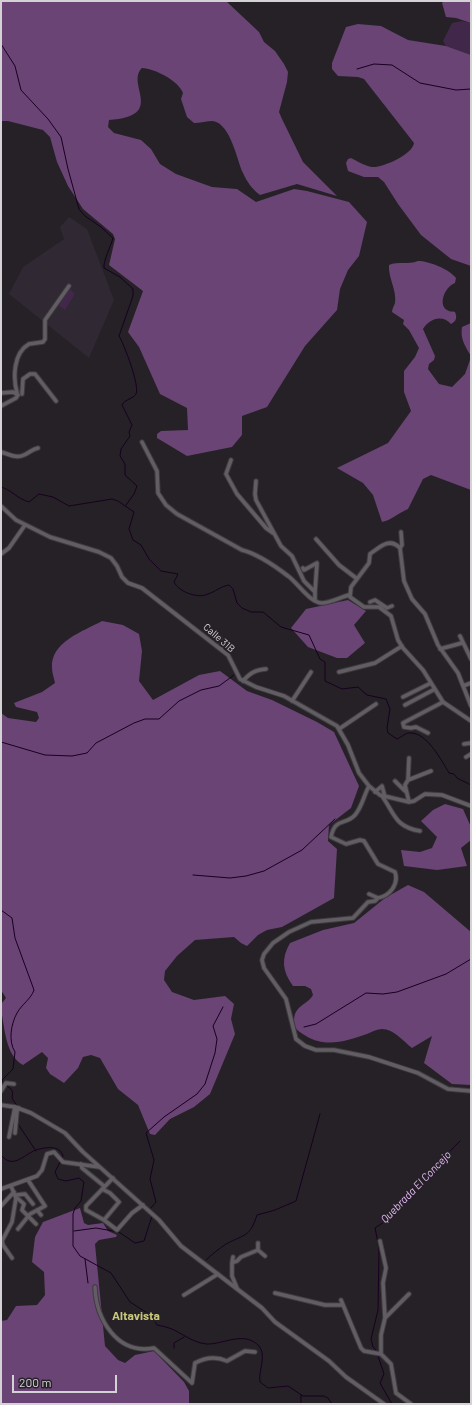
<!DOCTYPE html>
<html>
<head>
<meta charset="utf-8">
<style>
  body { margin:0 }
  #map { position:relative; width:472px; height:1405px; overflow:hidden; background:#252127; font-family:Barlow,sans-serif }
  canvas { display:block }
  .frame { position:absolute; inset:0; border:2px solid #d5d2d6; pointer-events:none }
  .scale { position:absolute; left:12px; top:1375px; width:105px; height:18px; box-sizing:border-box; border:2px solid #d5d2d6; border-top:0; padding-left:5px; font-size:12px; line-height:14px; white-space:nowrap; color:#d5d2d6; -webkit-text-stroke:3px #252127; paint-order:stroke }
</style>
</head>
<body>
<div id="map">
<canvas width="472" height="1405"></canvas>
<div class="frame"></div>
<div class="scale">200 m</div>
</div>
<script>
const context = document.querySelector('canvas').getContext('2d');
context.lineJoin = 'round';
function paint(path, color) { context.fillStyle = color; context.fill(path, 'evenodd'); }
function trace(path, color, width, dash) { context.strokeStyle = color; context.lineWidth = width; context.lineCap = dash ? 'butt' : 'round'; context.setLineDash(dash || []); context.stroke(path); }
function drawText(font, color, halo, rows, align = 'center') {
  context.font = font + ' Barlow,sans-serif'; context.lineWidth = 4; context.setLineDash([]); context.textBaseline = 'middle'; context.strokeStyle = halo; context.fillStyle = color; for (const [text, x, y, turn = 0] of rows) {
    context.save(); context.translate(x, y); context.rotate((+turn || 0) * Math.PI / 180); context.textAlign = isNaN(turn) ? turn : align; if (halo) context.strokeText(text, 0, 0); context.fillText(text, 0, 0); context.restore();
  }
}
paint(new Path2D(`
  M69,217l18,12 27,71 -25,58 -80,-64 14,-27 41,-28 -4,-12z`), '#302833');
paint(new Path2D(`
  M462,21l9,2v32l-25,-9 -3,-5 9,-18z
  M69,288l6,6 -10,16 -7,-5z`), '#412749');
paint(new Path2D(`
  M1,1h225l33,31 5,10 11,9 9,13 4,8 -1,10 -8,30 3,7 21,43 34,34 -40,-12 -37,11c-8,-6 -13,-13 -17,-22 -6,-12 -12,-49 -30,-52 -6,0 -13,2 -19,2l-7,-6 -6,-18 2,-6c-5,-13 -28,-24 -41,-25 -17,16 25,48 -33,52l-1,7 6,6 27,7 10,9 9,15 16,10 36,13 25,2 19,13 38,-13 13,2 42,11 18,20 -8,34 -11,14 -8,19 -3,21 -32,36 -38,61 -25,9v19l-10,12 -45,9 -30,-18v-4l4,-3 27,-1 -1,-22 -27,-14 -21,-47 -11,-15 15,-41 -34,-26 6,-26 -2,-5 -30,-25 -15,-23 -11,-24 -7,-25 -7,-7 -35,-9h-7z
  M444,1h27v22l-15,-5 -10,-1 -4,-14z
  M358,24l23,2 27,14 38,6 25,9v211l-20,-7 -30,-24 -23,-31 -14,-22 -6,-5h-14l-16,-6 -2,-8 2,-4 3,-1c6,3 14,8 21,9 11,1 41,-13 42,-24l-50,-64 -6,-2 -20,-1 -6,-7v-6l14,-36z
  M418,261c11,0 31,8 38,17l-1,5c-11,4 -18,24 -6,28 2,1 4,0 6,1 2,5 2,9 -4,12 -9,-10 -22,-5 -28,5l12,27 -1,4 -5,4 -1,5 11,15 13,3 13,-13 6,-17v133l-40,-15 -8,4 -15,30c-10,4 -16,11 -26,13l-9,-27 -10,-12 -26,-15 51,-25 23,-32 -7,-19v-21l11,-14 4,-9 -10,-18 -6,-6 1,-4 -12,-8c0,-3 2,-6 3,-9 2,-13 -7,-25 -6,-38 9,-4 19,0 29,-4z
  M471,323v33c-6,-10 -11,-17 -9,-29z
  M348,600l18,11 -12,14 11,18 -18,15h-10l-29,-11 -17,-19 15,-19z
  M102,621l21,4 16,9 3,17 -3,30 14,19 46,-25 21,-4 27,20 25,9 45,22 17,10 25,54 -8,22 -22,17 -1,16 9,8 -3,49 -52,29 -15,3 -9,5 -11,11 -6,-3 -7,-6 -39,3 -18,16 -12,15 -1,9 8,12 22,8 31,-4 9,8 -3,15 4,15 -25,60 -16,13 -24,12 -15,16 -5,-1 -12,-29 -20,-16 -18,-31 -9,-3 -8,2 -5,11 -14,15 -14,-9 -4,-6 2,-10 -6,-6 -19,13c-18,-10 -18,-37 -22,-55v-6l5,-6 -5,-8v-277l7,5 28,4 3,-4 -2,-6 -21,-5 -2,-4 28,-11 13,-9c-1,-5 -3,-10 -3,-15 -2,-26 32,-37 50,-47z
  M445,804l18,5 8,18v13l-10,8 6,18 -30,4 -33,-4 -3,-16 19,2 12,-4 5,-11 -16,-16 12,-11z
  M408,885l16,7 47,40v153l-19,-1 -28,-21 8,-27 -20,12c-9,-7 -18,-19 -30,-19 -4,0 -11,3 -15,5 -20,7 -41,14 -61,2 -4,-3 -10,-5 -11,-10 -2,-5 -1,-13 3,-17 5,-6 10,-6 15,-14l-2,-6 -6,-3h-12c-11,-15 -12,-27 -3,-43l33,-13 31,-7 31,-25z
  M80,1208l4,15 4,2 15,-2 5,8 9,4 -1,2 -17,3 -4,4 10,102 13,14 7,3 10,-8 19,-4 30,31 5,9v13h-188v-83l6,-1 9,-14 21,-1 8,-10 -1,-23 -12,-10 3,-25 8,-15z`), '#694474');
trace(new Path2D(`
  M1,44l14,22 6,24 27,29 13,18 7,32 11,40 6,7 16,11 12,11c-2,8 -10,23 -9,30l16,9 13,12v7l-14,40c5,8 21,50 17,58 -3,5 -11,5 -14,11l10,20 -3,7 1,4 -9,13 -1,7 5,8v11l12,11 -3,8 -8,11
  M357,69l17,-5 18,1 28,18 36,7 15,-1
  M1,487c11,3 15,11 28,15l10,-8 14,3 16,9 43,-7 6,2 16,11 -5,17 4,11 8,5 8,14 12,12 17,3 -4,8c5,10 24,17 34,12 7,-2 13,-8 21,-9l4,4 4,14 5,5 9,4h12l18,15 28,8 11,24 5,3v19l17,8 16,-2 9,8 19,4 4,10 -3,19 1,5 9,6c5,-2 9,-7 14,-6 16,0 31,28 38,40l5,1 3,4 14,7
  M1,742l44,13 27,1 15,-3 9,-10 38,-20 11,-4h14l20,-18 22,-11 18,-4 15,-11
  M193,875l37,3 16,-2 18,-5 38,-21 33,-31
  M1,910l11,8 3,20 19,52c-3,9 -12,14 -17,23 -6,11 -9,28 -2,39l-2,17 -11,11c4,10 13,5 10,18l5,8
  M304,1027l12,-3 50,-31 17,1 14,-2 49,-18 25,-15
  M18,1124l18,27
  M1,1155c12,15 22,0 35,-5 10,-3 24,-5 27,6l-8,16 3,7 8,2 13,-3 5,4 -3,19 -6,7 -2,6v32l7,10 31,17 19,29 19,12 8,11c5,1 10,2 15,4 11,5 20,13 34,15 17,1 38,-14 53,2 8,9 -1,26 1,36l8,6 20,-2 15,10h21l4,2 4,6
  M151,1208l5,-6 -6,-23 4,-19 -8,-27 18,-16 33,-23 8,-10 10,-31 2,-14 -4,-13 10,-19
  M74,1231l22,-3 23,4 16,11 9,-2 8,-25
  M85,1259l3,24
  M206,1260c6,-6 13,-11 20,-16 19,-10 24,-7 31,-29l18,-5 21,-9 24,-87
  M174,1348v-5l10,-6
  M377,1351l-4,-4 -2,-8 7,-29 1,-62 -4,-20 12,-8 12,-17 14,-9 7,-12 40,-41
  M378,1356l6,18 -4,9 12,21
  M301,1395v9`), '#180021', 1);
const minor = new Path2D(`
  M1,393l12,-1 5,3 -2,3 -15,8
  M17,393c-4,-15 -4,-40 12,-49l14,-2 2,-3v-19l24,-34
  M22,394l1,-15 7,-5h5l21,27
  M142,442l15,29 1,22 8,12 11,9 65,36c16,4 33,16 46,26 9,6 22,27 34,27 8,0 19,-6 27,-8
  M1,452c8,2 15,7 23,3 5,-2 8,-6 14,-7
  M231,460l-5,14 11,20 29,34 7,5
  M256,481l-1,13 1,6 25,46 11,10 12,25 11,11v8
  M1,506l15,14 34,17 49,15 12,6 6,8 5,11 6,6 14,5 86,67 12,24 16,8 28,9 53,30 11,19 11,28 10,13 11,9 29,7 5,-1 11,-7 17,1 29,11
  M316,539l23,26 17,13
  M400,548l2,-3 -1,-13
  M1,554l8,-6 16,-23
  M303,568l1,2 13,-7 -2,29
  M370,602l5,-2 12,8 5,-2
  M460,636l11,23
  M220,638l2,7 -1,4
  M440,649l22,-6
  M339,672l36,-9 27,-17
  M243,681c7,-8 12,-11 23,-12
  M463,686l8,-3
  M403,697l28,-14
  M292,701l19,-29
  M405,705l30,-16
  M471,706l-13,-33 -20,-28 -13,-31 -13,-15 -8,-18 -4,-33c-11,-11 -20,-1 -30,6l-1,9 -18,24 -1,10 14,10h15l12,9 7,24 5,8 20,22 20,32 28,19
  M339,729l37,-25
  M428,733l-12,-6 -5,1 -7,-1 -1,-4 40,-21
  M464,744l7,-1
  M466,757l5,-3
  M408,780l1,-22
  M395,781l10,10
  M375,792l7,-6 3,11
  M382,796c13,18 13,31 38,35
  M409,802l-4,-17 3,-5 23,-9
  M369,894l9,4c12,-2 21,-14 17,-26l-17,-8 -14,-23 -4,-1 -14,4 -15,-7c4,-20 14,-11 24,-22 7,-8 9,-20 14,-29
  M378,898l-3,3 -7,1 -15,16 -42,4 -22,10 -16,11 -9,11 -2,6 2,8 22,31 10,40 9,7 11,4h18l35,7 49,16 30,16 23,2
  M1,1091l5,-8 8,1
  M1,1105l14,2 16,6 34,20 18,19 76,68 22,26 81,62 13,14 54,39 17,16 38,27
  M15,1133l2,-22 2,-3
  M9,1137l6,-30
  M81,1164l1,4 22,18
  M113,1178l-27,28v4l18,10 13,10 15,-17 11,-8
  M11,1186l5,12 -4,24 -10,19 1,4 9,13
  M1,1189l36,-13 5,-6 5,-16 7,-2 9,10 36,5
  M102,1189l8,4 9,9 -15,18
  M16,1195l9,-1 8,10
  M16,1197l8,7 -2,6 14,14
  M1,1206l13,-14
  M37,1210l4,5
  M18,1229l12,-15 15,-8 -17,-26
  M380,1241l6,27 -3,15 2,35 -4,17v19l10,10 5,29 15,11
  M258,1250v-7
  M232,1263l1,-6
  M95,1287c1,32 22,68 59,61l38,35 3,-20c11,-6 21,-7 32,-2l18,-10 10,1
  M237,1288l-5,-12v-13l5,-2 4,-4 17,-7 7,6
  M275,1293l50,12h18
  M184,1295l34,-21
  M341,1300l20,48 3,3 17,3
  M385,1318l24,-24`);
trace(minor, '#3e3b3f', 5.5);
trace(minor, '#625d63', 3.5);
drawText('10px', '#d5d2d6', '#252127', [
  ["Calle 31B",219,638,41]
]);
drawText('italic 11px', '#e9bcf8', '#252127', [
  ["Quebrada El Concejo",416,1187,-46]
]);
drawText('bold 12px', '#c9c97b', '#252127', [
  ["Altavista",136,1316]
]);
</script>
</body>
</html>
